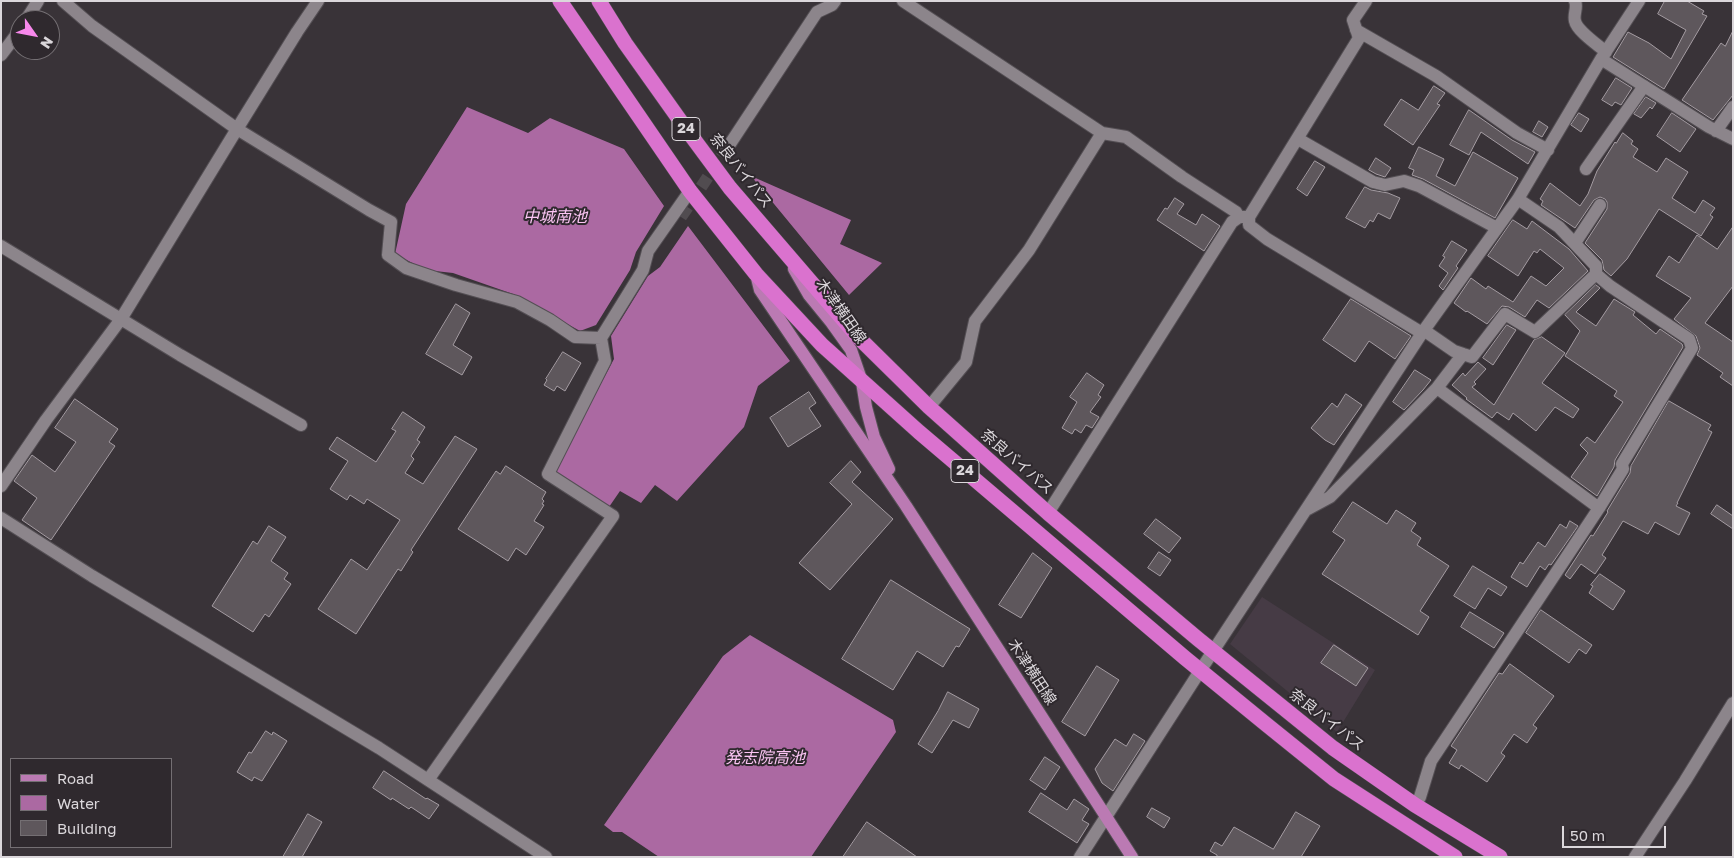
<!DOCTYPE html>
<html>
<head>
<meta charset="utf-8">
<style>
  body { margin:0 }
  #map { position:relative; width:1734px; height:858px; overflow:hidden; background:#393338; font-family:"Golos Text",sans-serif }
  canvas { display:block }
  .frame { position:absolute; inset:0; border:2px solid #dbd7db; pointer-events:none }
  .legend { position:absolute; left:10px; top:758px; width:162px; height:90px; box-sizing:border-box; background:#2f292e; border:1px solid #746f73; margin:0; padding:6px 9px; list-style:none; font-size:15px; color:#dbd7db }
  .legend li { display:flex; align-items:center; gap:10px; height:25px }
  .legend b { width:25px; border:1px solid #746f73 }
  .north { position:absolute; left:10px; top:10px; width:50px; height:50px; box-sizing:border-box; background:#2f292e; border:1px solid #746f73; border-radius:50%; rotate:123deg; font-size:14px; font-weight:700; line-height:20px; text-align:center; color:#dbd7db }
  .north::after { content:''; display:block; margin:auto; width:18px; height:22px; background:#f788eb; clip-path:polygon(50% 0,100% 100%,50% 72%,0 100%) }
  .scale { position:absolute; left:1562px; top:826px; width:104px; height:22px; box-sizing:border-box; border:2px solid #dbd7db; border-top:0; padding-left:6px; font-size:15px; line-height:18px; white-space:nowrap; color:#dbd7db; -webkit-text-stroke:4px #2f292e; paint-order:stroke }
</style>
</head>
<body>
<div id="map">
<canvas width="1734" height="858"></canvas>
<div class="frame"></div>
<ul class="legend">
<li><b style="height:6px;background:#bb7ab3"></b>Road</li>
<li><b style="height:14px;background:#ab69a2"></b>Water</li>
<li><b style="height:14px;background:#5e575c"></b>Building</li>
</ul>
<div class="north">N</div>
<div class="scale">50 m</div>
</div>
<script>
const context = document.querySelector('canvas').getContext('2d');
context.lineJoin = 'round';
function paint(path, color) { context.fillStyle = color; context.fill(path, 'evenodd'); }
function trace(path, color, width, dash) { context.strokeStyle = color; context.lineWidth = width; context.lineCap = dash ? 'butt' : 'round'; context.setLineDash(dash || []); context.stroke(path); }
function drawText(font, color, halo, rows, align = 'center') {
  context.font = font + ' "Golos Text","Noto Sans JP",sans-serif'; context.lineWidth = 4; context.setLineDash([]); context.textBaseline = 'middle'; context.strokeStyle = halo; context.fillStyle = color; for (const [text, x, y, turn = 0] of rows) {
    context.save(); context.translate(x, y); context.rotate((+turn || 0) * Math.PI / 180); context.textAlign = isNaN(turn) ? turn : align; if (halo) context.strokeText(text, 0, 0); context.fillText(text, 0, 0); context.restore();
  }
}
paint(new Path2D(`
  M1262,597l113,73 -38,62 -107,-88z`), '#463b45');
paint(new Path2D(`
  M467,107l61,26 22,-15 74,31 40,57 -28,46 -6,18 -34,55 -16,6 -67,-37 -60,-21 -27,-3 -31,-16 11,-50z
  M751,176l100,44 -11,24 42,19 -33,32z
  M688,226l102,135 -32,25 -14,41 -67,74 -22,-16 -14,18 -21,-12 -11,16 -52,-34 -2,-4 59,-110 -3,-23 37,-60 12,-9z
  M750,635l143,85 3,12 -85,125h-152l-37,-25h-9l-9,-7 119,-169z`), '#ab69a2');
const building = new Path2D(`
  M1665,1h22l17,10 -2,3 5,2 -43,73 -51,-32 15,-25 21,11 22,16 15,-29 -28,-16z
  M1733,31v64l-20,25 -31,-20 39,-57 4,3z
  M1616,78l16,10 -11,17 -6,-3 -3,4 -10,-6z
  M1434,86l11,7 -8,11 3,1 -27,40 -29,-20 17,-26 17,11z
  M1646,97l10,6 -4,6 -2,-2 -9,11 -7,-4z
  M1469,110l43,30 23,12 -7,12 -47,-32 -12,23 -19,-10z
  M1579,113l10,6 -8,13 -10,-7z
  M1672,113l24,16 -16,23 -23,-16z
  M1539,121l9,6 -6,10 -9,-5z
  M1623,133l10,8 -2,3 7,5 -5,8 24,15 9,-14 22,14 -16,26 23,15 8,-13 12,8 -5,7 3,2 -12,19 -42,-27 -32,50 -16,17 -7,-6 -2,-10 -17,-17 22,-34v-7l-2,-3 -5,-2 -6,3 -19,28 -34,-23 2,-4 -3,-2 10,-16 30,23 8,-12 9,-23 18,-29 1,1z
  M1419,147l25,12 -8,17 19,10 18,-34 45,26 -23,40 -72,-39 -11,-4 2,-5 -5,-2z
  M1376,158l15,10 -6,9 -9,-3 -7,-4z
  M1315,161l10,6 -18,29 -10,-7z
  M1365,187l6,3 17,3 12,5 -10,21 -12,-6 -5,9 -3,-2 -5,8 -19,-10z
  M1175,198l9,6 -7,10 19,11 6,-11 18,12 -16,25 -47,-31 8,-12 2,1z
  M1513,220l14,9 5,-8 37,28 19,22 -39,37 -12,-8 -12,17 -16,-10 -7,-1 -15,18 -20,-13 -1,1 -12,-9 17,-25 15,11 2,-3 25,16 18,-26 15,10 18,-18 -24,-19 -3,4 -3,-2 -16,25 -30,-20z
  M1733,227v59l-28,37 28,19v44l-13,-9 3,-4 -26,-18 3,-7 -4,-12 -22,-17 17,-21 -35,-22 13,-20 10,7 18,-28 20,14z
  M1452,241l15,9 -11,16 2,2 -15,22 -4,-4 9,-13 -9,-7 6,-9 -2,-1z
  M1596,285l4,3 -24,24 20,14 18,-27 21,13 -2,3 23,19 4,-5 22,15 1,3 -68,113 -1,7 -17,29 -26,-19 17,-24 -8,-8 7,-8 8,6 28,-41 -9,-6 3,-5 -52,-35 15,-25 -15,-16z
  M1351,299l60,37 -16,23 -26,-18 -14,21 -32,-22z
  M456,304l14,9 -17,32 19,12 -10,18 -36,-21z
  M1507,325l9,5 -23,35 -10,-7z
  M1542,337l23,16 -23,30 37,26 -6,9 -18,-11 -19,24 -23,-18 -4,7 -12,-8 -5,6 -26,-19 1,-1 -15,-13 11,-12 2,3 13,-14 8,7 -12,13 2,2 -4,3 22,18 40,-65z
  M563,352l18,11 -16,28 -8,-5 -3,5 -10,-6 3,-5 -1,-1z
  M1415,370l16,10 -8,10 -19,20 -11,-8z
  M1087,373l17,12 -6,10 3,2 -11,15 9,5 -7,11 -6,-3 -5,8 -6,-4 -3,5 -10,-6 15,-26 -7,-5z
  M809,392l7,11 -7,5 12,18 -33,21 -18,-29z
  M1346,394l16,11 -28,40 -9,-5 -14,-12 21,-25 5,4z
  M75,399l43,30 -9,13 6,4 -64,94 -29,-20 15,-22 -23,-17 18,-26 23,17 21,-30 -21,-14z
  M1669,401l42,24 -3,5 4,2 -35,71h1l-2,3 14,7 -11,22 -24,-13 -7,12 -25,-13 -21,34 4,3 -11,16 -14,-10 -11,15 -5,-4 26,-40 2,1 15,-24 -1,-1 23,-38 1,-7z
  M403,412l22,15 -8,13 3,2 -9,14 3,3 -9,14 18,11 32,-48 22,13 -66,101 2,2 -12,19 -3,-2 -42,65 -38,-25 33,-50 16,11 33,-50 -33,-21 -3,5 -14,-9 -3,5 -17,-11 18,-28 -19,-12 8,-12 39,25 20,-31 -4,-2z
  M851,461l10,11 -9,10 41,37 -63,71 -31,-27 53,-59 -22,-21z
  M506,466l40,26 -4,7 2,2 -2,3 2,1 -10,16 10,6 -18,28 -10,-7 -8,13 -50,-32 38,-58 4,3z
  M1353,502l34,22 9,-14 20,13 -5,8 10,7 -4,7 32,21 -29,45 9,6 -11,18 -96,-61 23,-34 -12,-8z
  M1717,505l16,11v13l-22,-15z
  M1156,519l25,19 -12,15 -25,-19z
  M1570,521l8,5 -27,39 -2,-1 -4,6 -5,-4 -13,21 -16,-10 9,-15 3,2 15,-22 7,5 15,-23 6,4z
  M269,526l17,11 -15,24 17,12 -4,6 7,5 -22,33 -4,-3 -12,18 -41,-26 41,-65 4,3z
  M1159,552l12,8 -11,16 -12,-8z
  M1033,553l19,15 -31,50 -22,-13z
  M1473,566l34,21 -6,9 -13,-8 -13,21 -21,-13z
  M1600,574l25,17 -12,19 -24,-17 4,-7 -2,-1z
  M891,580l79,49 -11,18 -3,-1 -13,21 -26,-16 -24,39 -51,-31z
  M1541,610l51,35 -6,9 -7,-5 -10,14 -43,-30z
  M1470,612l34,21 -10,15 -33,-21z
  M1334,645l34,23 -12,18 -35,-23z
  M1510,664l44,32 -21,29 4,3 -10,15 -13,-9 -13,19 4,3 -18,26 -26,-17 -2,4 -10,-6 8,-13 -6,-4 48,-73 3,1z
  M1097,666l22,14 -34,56 -23,-14z
  M948,692l31,17 -10,19 -16,-8 -21,33 -14,-9 20,-33z
  M266,731l6,4 1,-3 14,9 -25,40 -8,-4 -2,4 -15,-9 12,-20 2,1z
  M1134,734l11,7 -32,50 -11,-8 -7,-14 20,-30 11,7z
  M1045,757l15,10 -15,23 -15,-10z
  M384,771l42,28 1,-1 12,7 -10,14 -18,-12 -2,2 -17,-11 -1,2 -18,-12z
  M1041,793l26,17 7,-11 15,10 -7,11 7,4 -12,19 -48,-31z
  M1152,808l18,10 -6,10 -17,-11z
  M1296,812l24,14 -19,31h-84v-2l-7,-4 5,-9 7,4 12,-19 39,22z
  M308,814l14,8 -20,35h-19z
  M867,822l50,35h-74z`);
paint(building, '#5e575c');
trace(building, '#a49ca2', 1);
trace(new Path2D(`
  M681,217l47,-70`), '#514c50', 12, [12, 6]);
const minor = new Path2D(`
  M63,1l29,25 145,103 132,81 22,12 -3,33 18,13 50,17 61,17 33,18 25,17 26,1
  M903,1l199,132 24,4 56,40 54,35 3,5
  M1575,1c3,7 -2,13 0,20 2,10 23,24 31,31
  M26,20l12,-19
  M1356,30l80,46 81,57 31,17
  M1,55l19,-25
  M1601,59l108,68 24,12
  M1716,131l17,-24
  M1298,139l75,43 12,3 19,-4 15,5 78,42
  M728,147l89,-135 15,-7 3,-4
  M1586,169l58,-83
  M1249,217v8l18,14 155,94
  M1575,243l25,-38
  M1,246l179,109 121,70
  M1425,331l29,20 18,6 33,-43 30,18 61,-58
  M1437,388l162,120
  M929,407l37,-45 9,-41 54,-71 73,-117
  M1,486l45,-66 75,-101 116,-190 60,-97 21,-31
  M1306,510l24,-13 107,-109 26,-34
  M1048,513l184,-291 7,-5h10l110,-179 -6,-18 13,-19
  M1,518l91,58 287,172 167,109
  M428,780l185,-264 -65,-42 57,-113 -4,-23 42,-68 5,-19 42,-60
  M1415,805l5,-8 11,-36 168,-253 24,-39 -1,-5 70,-116 -3,-9 -79,-53 -14,-12v-8l-37,-39 -41,-28
  M1080,857l120,-186 222,-338 96,-134 83,-140 38,-58
  M1635,857l50,-76 48,-78`);
const major = new Path2D(`
  M794,269l15,26 22,27 20,28 11,32 4,25 8,30 15,32
  M756,274l4,16 146,216 226,351`);
const highway = new Path2D(`
  M560,1l130,190 66,83 66,71 97,87 266,226 82,67 67,54 121,78
  M599,1l26,42 59,83 46,62 129,150 70,69 119,106 150,126 135,109 82,57 85,52`);
trace(minor, '#544f54', 14);
trace(major, '#544f54', 14);
trace(highway, '#544f54', 16);
trace(minor, '#8c858b', 12);
trace(major, '#bb7ab3', 12);
trace(highway, '#da72ce', 15);
for (const [x, y, w] of [
  [686,129,28],
  [965,471,28]
]) { const box = new Path2D(); box.roundRect(x - w / 2, y - 11.5, w, 23, 4); context.fillStyle = '#2f292e'; context.fill(box); trace(box, '#dbd7db', 1); }
drawText('bold 14px', '#dbd7db', null, [
  ["24",686,129],
  ["24",965,471]
]);
drawText('15px', '#dbd7db', '#2f292e', [
  ["奈良バイパス",741,171,52],
  ["木津横田線",841,311,55],
  ["奈良バイパス",1017,462,41],
  ["木津横田線",1032,672,57],
  ["奈良バイパス",1327,720,38]
]);
drawText('italic 16px', '#fcc5f4', '#2f292e', [
  ["中城南池",555,217],
  ["発志院高池",765,758]
]);
</script>
</body>
</html>
